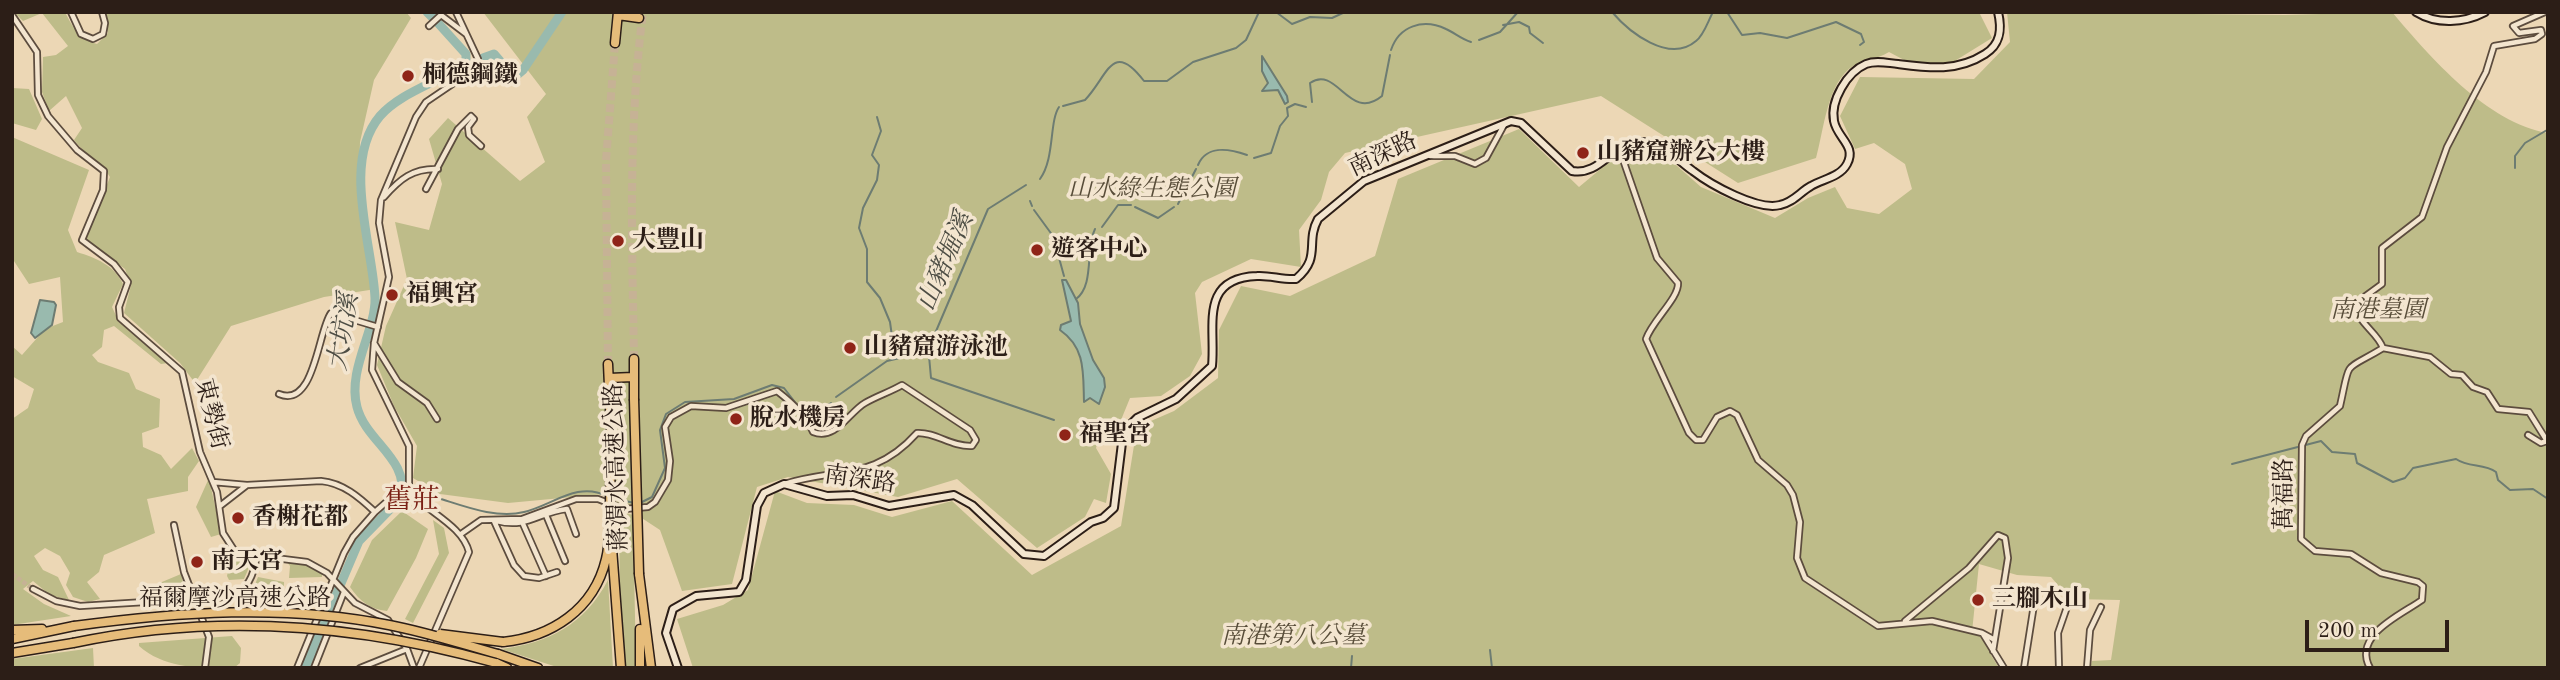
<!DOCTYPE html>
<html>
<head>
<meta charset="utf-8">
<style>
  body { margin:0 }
  #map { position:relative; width:2560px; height:680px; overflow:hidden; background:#ecd7b5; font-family:"Old Standard TT",serif }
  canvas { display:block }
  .frame { position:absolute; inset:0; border:14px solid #2c1e17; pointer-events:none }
  .scale { position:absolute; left:2305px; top:620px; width:144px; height:32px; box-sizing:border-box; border:4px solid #2c1e17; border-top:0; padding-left:9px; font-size:21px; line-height:24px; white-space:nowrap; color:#2c1e17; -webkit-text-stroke:5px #f3e5cf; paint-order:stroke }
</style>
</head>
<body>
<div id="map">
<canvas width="2560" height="680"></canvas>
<div class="frame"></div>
<div class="scale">200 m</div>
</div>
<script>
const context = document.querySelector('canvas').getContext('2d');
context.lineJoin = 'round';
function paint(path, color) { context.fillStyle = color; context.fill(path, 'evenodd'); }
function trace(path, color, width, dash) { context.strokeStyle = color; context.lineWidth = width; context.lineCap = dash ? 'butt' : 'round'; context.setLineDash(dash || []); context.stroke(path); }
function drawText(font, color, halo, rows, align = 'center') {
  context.font = font + ' "Old Standard TT","Noto Serif TC",serif'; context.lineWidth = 7; context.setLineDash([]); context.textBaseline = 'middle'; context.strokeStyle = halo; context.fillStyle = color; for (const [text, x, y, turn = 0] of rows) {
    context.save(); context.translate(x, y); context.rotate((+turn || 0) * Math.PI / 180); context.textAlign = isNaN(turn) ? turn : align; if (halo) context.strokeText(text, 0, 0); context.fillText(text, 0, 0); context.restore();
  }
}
paint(new Path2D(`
  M14,12h51c8,16 14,27 32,32l11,-11 -5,-21h303l5,6 -37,62 -14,62 -1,41 17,106 -52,8 -93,29 -36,57 -15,-20 -56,-50 7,-28 -6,-16 -40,-29 25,-63c-9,-16 -25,-22 -36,-37l8,-12 -16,-32 -17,15 -7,-19 1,-35 13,-2 12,-9 -26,-33 -19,8z
  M483,12h1496l13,26 -47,29 -39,-6 -17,-9c-12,8 -26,7 -36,14 -26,17 -29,64 -37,92l-78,25 -137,-87 -256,57 -16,19 -8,28 -22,30 2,37 -50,-8 -49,23 -7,11 7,61 -12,22 -29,20 -31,2 -9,22 -21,14 -4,14 15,26 -5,29 -12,-4 -9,18 -48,31 -80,-69 -59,18 -110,-20 -31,10 -25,97 -50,7 -22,-61 -55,-36 -97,9 -68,-9 -27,-16 4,-32 -23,-40 -17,-41 9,-39 21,-47 -12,-57 34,8 13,-46 -13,-45 19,-21 72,63 25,-19 -18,-45 19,-23z
  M2007,12l278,3 107,-3c38,45 95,111 156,121v535h-458l2,-7 19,-1 9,-60 -50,-1 -19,-22 -34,-2 -38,-11 -7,68 16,4 3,19 8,13h-1306l-16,-49 46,-14 25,-15 27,-99 32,12 47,2 38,12 60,-16 80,74 89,-49 16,-99 37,-16 44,-33 1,-48 22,-44 49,10 85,-40 23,-77 121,-50 60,58 48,-40 33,4 41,36 74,31 33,-20 27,-11 12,21 32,6 33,-25 -7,-25 -31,-21 -19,6 -15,-33 20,-39 114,2 36,-37z
  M12,88l17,1 13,30 -6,11 -24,-7z
  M12,137l77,33 -21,60 9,22c19,6 37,13 46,32l-11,23 7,15 49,41 -7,1 -47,-38 -10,4 -2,17 -10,8 6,7 31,11 7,16 24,10 -1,28 -17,6 1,14 18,8 10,14 21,-21 7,13 -11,16v14l-41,8 8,34 -51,22 -5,17 -12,10 13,17 -12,3 -15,-5 -7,-12 4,-12 -10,-17 -15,-8 -11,8 9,14 15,7 11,23 -19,-5 -17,-14 -10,8 21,15 27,12 -59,9v-206l16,-11 6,-19 -22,-13v-30l10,9 23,-26 18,-7 -3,-45 -31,7 -17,-26z
  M209,478l12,56 -10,3 -15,-30z
  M402,511l26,18 -12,29 -29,53c-18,-2 -27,-10 -37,-24l22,-47z
  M619,511l14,4 3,153h-11l-5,-54z
  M433,520l11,8 5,25 -36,70 -8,-4 34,-65z
  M234,555l13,3 3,7 -6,14 -15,1 -2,-4 4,-20z
  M287,562l19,3 16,9v3l-33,1 1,-12z
  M181,574l5,20 -33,2 -3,-9z
  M258,577l26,5v6h-12l-1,12 -28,-1 11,-12z
  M608,580l5,88h-53l-59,-19c48,-6 84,-25 107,-69z
  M232,636l9,12 -1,15 -6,5c-34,0 -69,1 -95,-22v-3z
  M93,648l1,20h-82v-9z`), '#bebc89');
const water = new Path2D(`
  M1262,56l25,40 1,6 -3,2 -7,-14 -16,1 6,-8 -6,-12z
  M1062,280h4l12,23 2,21 13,36 11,18 1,9 -6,17 -9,-6 -6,4c-1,-29 2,-54 -24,-72l1,-5 10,-4z
  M40,300l14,2 2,3 -4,20 -17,13 -4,-5z`);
paint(water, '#99baae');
trace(water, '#6d7c72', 2);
trace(new Path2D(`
  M1276,12l16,12 18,-7 22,1 13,-6
  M1612,12c17,20 57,52 84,29 8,-6 12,-20 17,-29
  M1727,12l15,23 18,-2 27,5 49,-16 25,12 3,8 -4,3
  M2452,12l1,1
  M1503,25l16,-3 10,5 1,6 13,10
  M1479,40l21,-8 18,-20
  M1391,50c8,-24 32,-32 55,-21 9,4 15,10 25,13
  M1312,102l-2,-19c27,-19 39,40 72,13l8,-41
  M1063,106l22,-6c23,-24 27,-61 59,-19h23l26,-19 43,-14 10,-8 13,-28
  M877,117l4,14 -9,24 7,10 -2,15 -14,28 -4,20 8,21v33l13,16 10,24 5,36
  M1254,158l17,-5 9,-27 8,-10 -1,-8 8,-4 11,3
  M1198,165c9,-21 32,-16 49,-10
  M2515,168v-12l10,-13 22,-13
  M1040,179c15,-21 9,-57 19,-72
  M1030,201l2,5
  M1178,204l18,-35
  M1135,207l23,11 16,-11
  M1034,210l19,26 11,40
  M1102,227l16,-22h13
  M1076,299c19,-14 9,-51 19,-70
  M924,351l5,5 2,22 123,42
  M836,397l51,-36 30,-7 14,-11 57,-134 38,-24
  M2232,464l89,-23 11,11 23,2 2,9 36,19 12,-4 8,-10 43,-9c13,9 28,4 40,13l2,8 12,10 23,-1 15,10
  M438,498c26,8 58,21 86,14 29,-7 53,-31 83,-16
  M613,498l21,5
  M640,503l12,-6 13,-29 -5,-38 6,-16 19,-12 49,-3 38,-14 12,3 17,22 18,1 12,-8
  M1490,650l2,18
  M1351,668l1,-12`), '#6d7c72', 2);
trace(new Path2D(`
  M427,12l6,6
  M483,58l11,-4 17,20 6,1 6,-5 39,-58
  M305,668l54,-127 42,-43c9,-39 -35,-56 -44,-91 -10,-37 19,-77 18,-109 -2,-52 -34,-136 5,-182 21,-24 60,-34 86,-53v-9l-28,-31`), '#99baae', 9);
trace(new Path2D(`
  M12,574l21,15`), '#c6b295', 4.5, [4.5, 2]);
trace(new Path2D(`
  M634,359c-2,-116 -6,-231 9,-347
  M608,364l-2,-203 9,-118`), '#c6b295', 8, [8, 4]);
const minor = new Path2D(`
  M71,12l10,22 12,5 10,-5 2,-11 -3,-11
  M12,15l25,37 1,43 10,21 29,34 27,21 -1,19 -21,50 32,24 14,18 -9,25 1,11 62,54 18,80 17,40 6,41 11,17 9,4 64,8 20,11 28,30 33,17 19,29 7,19
  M429,26l12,-11 25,19
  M1619,148l38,110 21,25c1,15 -26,38 -32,56l43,94 7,7h7l14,-23 13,-6 7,4 21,45 29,25 6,10 7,27 -3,36 8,20 73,48 54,-5 50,12 11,6
  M1430,156h25l20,8 11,-6 18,-33
  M426,189l32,-60 13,-13 3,3 -6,8 1,8 12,11
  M384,197c16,-18 29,-29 54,-28
  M374,343l24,39 29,21 10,16
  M2383,348l47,9 21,17 11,1 11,12 14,5 11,17 31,3 18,29 -6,2 -13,-8
  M279,394c36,15 39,-64 52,-81l47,14
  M213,482l34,3
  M409,491v-45l-37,-76 2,-27 15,-66 -10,-54 2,-23 35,-83 10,-15 50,-34 2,-9 -22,-47
  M409,491c18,21 53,34 60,61l-50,116
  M220,506l27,-21 74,-4c22,2 38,16 54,31l-22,25 -9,16 -47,115
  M375,512l17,-15 3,-9 14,3
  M546,515l19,46
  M494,521l20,44 10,11 15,2 18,-6
  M497,521c30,8 42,-9 70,-12l9,25
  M523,524l23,52
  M174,525l10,47 25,65 -4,31
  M461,534l20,-14 41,-1 54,-20h22l26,10 24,-2 7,-5 13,-22 2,-19 -5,-34 6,-10 20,-11 35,2 51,-17c13,10 30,26 36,41 23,9 36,-20 52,-29 12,-7 25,-11 37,-18l68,45 6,10 -4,6c-21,1 -36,-14 -55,-13 -43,48 -78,34 -133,51
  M33,589l23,12 24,5 147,-9c21,-5 27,-22 30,-42
  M1905,621l64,-53 29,-33 7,3 3,20 -15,93
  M1983,634l21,34
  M314,668l30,-76
  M360,668l47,-19
  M2024,668l12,-76
  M2059,668l-1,-35 9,-26
  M2087,668l3,-38 11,-23
  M2370,668c-18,-33 31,-53 52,-68l1,-14 -5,-4 -37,-9 -30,-19 -36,-3 -14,-12 1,-94 4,-9 34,-30c11,-49 2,-33 43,-58 -6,-17 -28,-26 -27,-45l26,-19v-36l40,-31 25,-70 39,-75 8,-26 41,-7 7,-5 -1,-4 -22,3 -6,-7 32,-14`);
const secondary = new Path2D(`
  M2416,12c21,13 48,11 69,0
  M678,668l-12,-35 7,-24 23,-13 43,-4 7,-12 11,-74 7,-13 20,-9 43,12 26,-1 36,11 65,-11 18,10 52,49 20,2 47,-34 12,-4 11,-10 8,-65 7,-17 8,-8 39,-19 36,-33c4,-38 -14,-88 45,-90 13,-1 25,4 39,3 26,-22 9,-36 22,-60l46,-38 147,-60 10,2 51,48c33,6 42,-39 82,-27 15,5 26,18 39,27 18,14 65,40 87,34 14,-3 20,-13 31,-19 12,-7 29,-9 36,-22 10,-18 -10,-26 -13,-43 -4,-20 13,-49 32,-57 10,-4 21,-1 32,0 31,4 59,8 87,-10 16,-10 17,-25 13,-42`);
const motorway = new Path2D(`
  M618,15l21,3
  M615,43l3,-31
  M634,359v40
  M608,364l3,66
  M609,378l24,-1
  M612,548l9,120
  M639,574l12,94
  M640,629v39
  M12,630l30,-1
  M12,639l62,-13
  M503,642c48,-5 91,-32 103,-83 4,-15 3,-33 4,-49
  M12,653l61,-10
  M498,654l40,14
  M496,663l11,5`);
trace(minor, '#5c4c3e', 8);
trace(secondary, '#2c1e17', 10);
trace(motorway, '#2c1e17', 11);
trace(minor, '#f3e5cf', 4.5);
trace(secondary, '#f3e5cf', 6);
trace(motorway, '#e6bc7a', 8);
const motorwayBridge = new Path2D(`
  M634,399l5,175
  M610,510l1,-80
  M74,626c103,-14 212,-22 315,-1 37,7 73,19 109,29
  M440,634l63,8
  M73,643c141,-30 285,-19 423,20`);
trace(motorwayBridge, '#2c1e17', 11, []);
trace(motorwayBridge, '#e6bc7a', 8);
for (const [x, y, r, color] of [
  [408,76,7,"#8f2418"],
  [1583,153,7,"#8f2418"],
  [618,241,7,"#8f2418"],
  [1037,250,7,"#8f2418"],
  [392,295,7,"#8f2418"],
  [850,348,7,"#8f2418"],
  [736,419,7,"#8f2418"],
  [1065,435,7,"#8f2418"],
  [238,518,7,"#8f2418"],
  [197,562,7,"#8f2418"],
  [1978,600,7,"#8f2418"]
]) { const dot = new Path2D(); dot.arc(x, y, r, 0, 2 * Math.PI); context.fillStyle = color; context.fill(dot); trace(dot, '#f3e5cf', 2.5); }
drawText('bold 24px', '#2c1e17', '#f3e5cf', [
  ["桐德鋼鐵",422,76],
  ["山豬窟辦公大樓",1597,153],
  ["大豐山",632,241],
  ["遊客中心",1051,250],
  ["福興宮",406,295],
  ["山豬窟游泳池",864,348],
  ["脫水機房",750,419],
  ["福聖宮",1079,435],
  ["香榭花都",252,518],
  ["南天宮",211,562],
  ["三腳木山",1992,600]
], 'left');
drawText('24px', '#2c1e17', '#f3e5cf', [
  ["南深路",1383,155,-25],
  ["東勢街",211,414,76],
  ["蔣渭水高速公路",617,467,-92],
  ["南深路",860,480,8],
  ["萬福路",2285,494,-90],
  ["福爾摩沙高速公路",235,599]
]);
drawText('italic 24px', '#584d39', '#f3e5cf', [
  ["山水綠生態公園",1152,190],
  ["南港墓園",2378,311],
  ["南港第八公墓",1293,637]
]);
drawText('italic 26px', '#4d4d44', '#f3e5cf', [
  ["山豬堀溪",946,262,-67],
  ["大坑溪",344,332,-81]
]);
drawText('28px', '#7a1f14', '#f3e5cf', [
  ["舊莊",412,501]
]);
</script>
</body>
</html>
